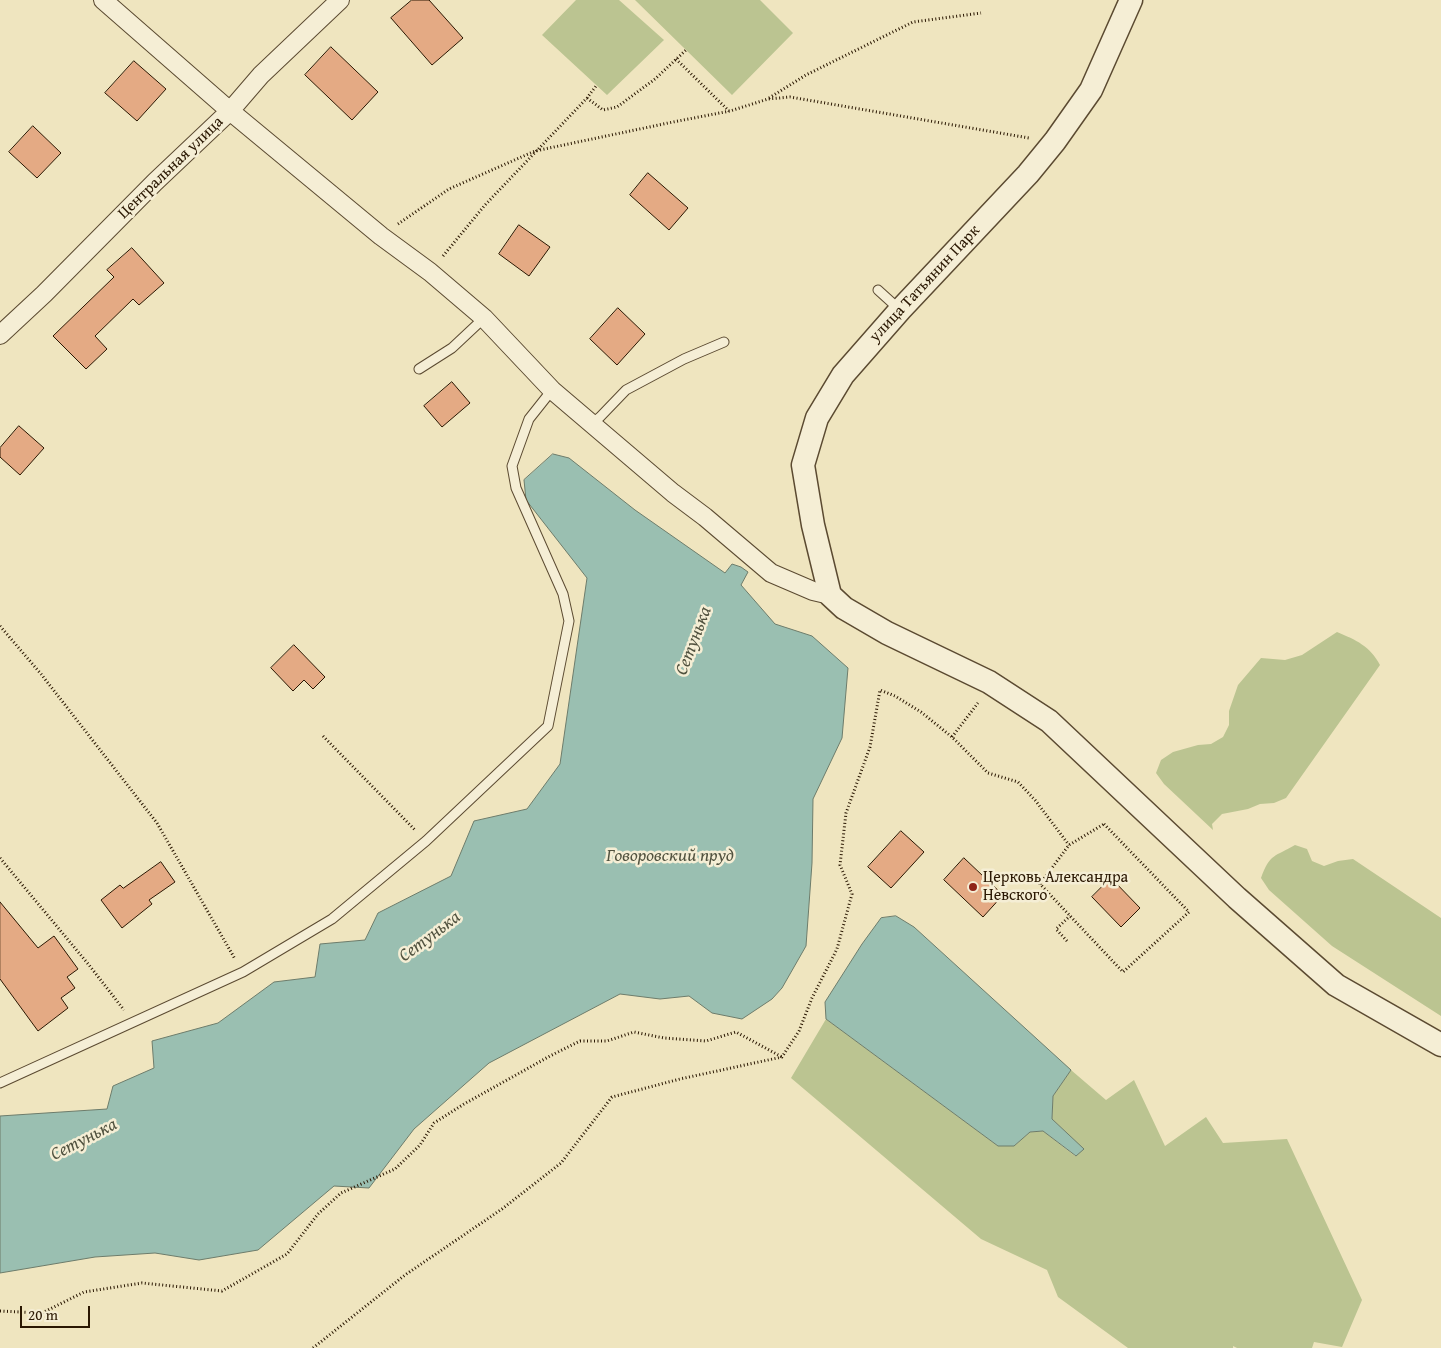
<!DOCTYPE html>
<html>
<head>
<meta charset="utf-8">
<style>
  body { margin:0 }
  #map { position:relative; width:1441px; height:1348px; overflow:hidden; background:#efe5bf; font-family:"Gentium Book Plus",serif }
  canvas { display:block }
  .scale { position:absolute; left:20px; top:1306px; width:70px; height:22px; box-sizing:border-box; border:2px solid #2a1702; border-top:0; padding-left:6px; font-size:15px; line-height:18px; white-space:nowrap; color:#2a1702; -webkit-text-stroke:4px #f5eed5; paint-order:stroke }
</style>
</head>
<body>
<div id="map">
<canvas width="1441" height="1348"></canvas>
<div class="scale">20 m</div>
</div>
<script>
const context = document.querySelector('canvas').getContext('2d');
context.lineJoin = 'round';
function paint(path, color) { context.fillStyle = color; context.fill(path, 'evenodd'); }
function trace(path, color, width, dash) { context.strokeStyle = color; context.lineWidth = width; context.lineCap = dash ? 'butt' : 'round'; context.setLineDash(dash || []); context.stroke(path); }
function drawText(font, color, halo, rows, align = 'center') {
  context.font = font + ' "Gentium Book Plus",serif'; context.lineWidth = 5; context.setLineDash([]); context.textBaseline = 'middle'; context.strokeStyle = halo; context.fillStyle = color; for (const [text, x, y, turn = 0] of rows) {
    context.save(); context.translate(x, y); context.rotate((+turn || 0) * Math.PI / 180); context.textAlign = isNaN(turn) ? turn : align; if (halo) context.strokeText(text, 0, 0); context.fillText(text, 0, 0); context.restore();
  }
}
paint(new Path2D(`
  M576,0h43l45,40 -57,55 -65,-60z
  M635,0h125l33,33 -61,62z
  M1337,632c19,8 33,14 43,33l-94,133 -12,5 -14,1 -12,5 -26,5 -10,10 1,6 -49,-46 -8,-11 5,-13 12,-8 25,-7 13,-1 12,-7 6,-12v-14l9,-26 23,-27 24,2 17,-5z
  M1295,845l12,4 5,12 12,5 14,-5 15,-2 88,59v98l-109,-70 -63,-56 -8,-12c9,-25 14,-21 34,-33z
  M826,1019l172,127h16l16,-14 13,-1 32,25 8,-7 -31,-30 1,-23 18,-26 35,30 28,-20 31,66 41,-29 17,26 64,-4 75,161 -20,47 -28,-5 -2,6h-75l-4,-2v2h-105l-70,-51 -11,-27 -66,-31 -190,-161z`), '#bbc491');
const water = new Path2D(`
  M553,454l16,4 66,52 90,63 7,-9 9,3 7,5 -7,13 34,39 37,12 36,32 -6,70 -29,61 -1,64 -6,83 -24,42 -10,11 -30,20 -30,-6 -23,-17 -29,3 -40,-5 -131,69 -75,66 -45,59 -35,-2 -76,64 -59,10 -44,-7 -60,4 -95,16v-157l107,-7 6,-23 41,-18 -2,-27 66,-18 56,-41 41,-5 5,-33 45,-4 13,-27 73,-37 23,-55 53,-12 33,-45 27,-186 -61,-78 -2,-20z
  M896,916l18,11 157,143 -18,26 -1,23 32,30 -8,7 -33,-25 -13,1 -16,14h-16l-172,-127 -1,-17 37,-58 19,-26z`);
paint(water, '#9abfb1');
trace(water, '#6d7c6b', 1);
const building = new Path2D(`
  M412,0h17l34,38 -31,27 -41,-47z
  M331,47l47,45 -26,28 -47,-45z
  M134,61l32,28 -29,32 -32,-28z
  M33,126l28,27 -24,25 -28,-26z
  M648,173l40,35 -19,22 -39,-35z
  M519,225l31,22 -21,29 -30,-22z
  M132,248l32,35 -25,22 -6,-6 -38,37 12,13 -21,20 -33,-33 61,-59 -7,-7z
  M618,308l27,26 -28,31 -27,-26z
  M452,382l18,21 -28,24 -18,-21z
  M19,426l25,22 -24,27 -20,-18v-9z
  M294,645l31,32 -12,12 -9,-9 -11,11 -22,-23z
  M901,831l23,21 -33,36 -23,-21z
  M964,858l39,37 -20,22 -39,-37z
  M161,862l14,20 -26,18 3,4 -30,24 -21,-28 19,-15 3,3z
  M1111,878l29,30 -19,19 -29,-30z
  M0,902l38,46 16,-12 24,33 -11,8 8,11 -14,10 7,10 -30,23 -38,-52z`);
paint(building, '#e4aa84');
trace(building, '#2a1702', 1);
const service = new Path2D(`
  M878,290l22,20
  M419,369l33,-21 32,-30
  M591,424l9,-7 26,-27 58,-31 40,-17
  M0,1083l243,-111 89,-53 94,-78 122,-115 21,-105 -6,-27 -47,-106 -4,-22 17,-47 23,-29`);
const minor = new Path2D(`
  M103,0l127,111 151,125 49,36 54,46 68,72 121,103 32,24 66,56 42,18 17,4
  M0,335l44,-41 111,-112 75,-71 31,-36 79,-75`);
const tertiary = new Path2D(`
  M1131,0l-40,90 -36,51 -27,33 -128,136 -57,65 -26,43 -14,47 10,60 17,70 14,13 43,25 102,49 60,39 188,177 99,87 105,60`);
trace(service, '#5b4a31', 11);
trace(minor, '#5b4a31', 20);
trace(tertiary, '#5b4a31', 25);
trace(new Path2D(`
  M676,59l53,52
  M587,98l16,12 14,-3 38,-28 31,-29
  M769,98l37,-23 107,-53 68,-9
  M398,224l51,-35 86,-38 138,-29 57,-11 38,-12 22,-2 239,41
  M443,256l42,-51 102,-107 9,-12
  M0,626l41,48 116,149 78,136
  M323,736l92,94
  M952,737l26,-34
  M1104,824l85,88 -66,60 -83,-88 29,-39z
  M0,858l89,107 35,45
  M1067,941l-11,-12 14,-13
  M0,1311l42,2 42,-21 58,-9 80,8 65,-37 31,-40 23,-21 54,-24 25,-24 14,-22 30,-19 86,-48 30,-15h27l27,-9 30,6 42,3 30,-9 46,25
  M313,1348l92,-73 97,-66 59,-46 51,-66 68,-18 102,-22 17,-26 13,-33 25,-49 15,-55 -12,-29 6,-52 24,-66 10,-57 15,6 26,16 31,25 36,36 30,9 17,18 34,45`), '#2a1702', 3, [1, 2.5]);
trace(service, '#f5eed5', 9);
trace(minor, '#f5eed5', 18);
trace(tertiary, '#f5eed5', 22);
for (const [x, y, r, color] of [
  [973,887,5,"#8f2418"]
]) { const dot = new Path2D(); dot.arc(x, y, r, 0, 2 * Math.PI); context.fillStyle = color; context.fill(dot); trace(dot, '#f5eed5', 2); }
drawText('16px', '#2a1702', '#f5eed5', [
  ["Центральная улица",171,168,-44],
  ["улица Татьянин Парк",925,284,-47]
]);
drawText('16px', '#2a1702', '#f5eed5', [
  ["Церковь Александра",983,878],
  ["Невского",983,896]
], 'left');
drawText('italic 18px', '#51523f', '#f5eed5', [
  ["Сетунька",694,641,-69],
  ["Говоровский пруд",670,856],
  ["Сетунька",430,937,-37],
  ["Сетунька",84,1140,-27]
]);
</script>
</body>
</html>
